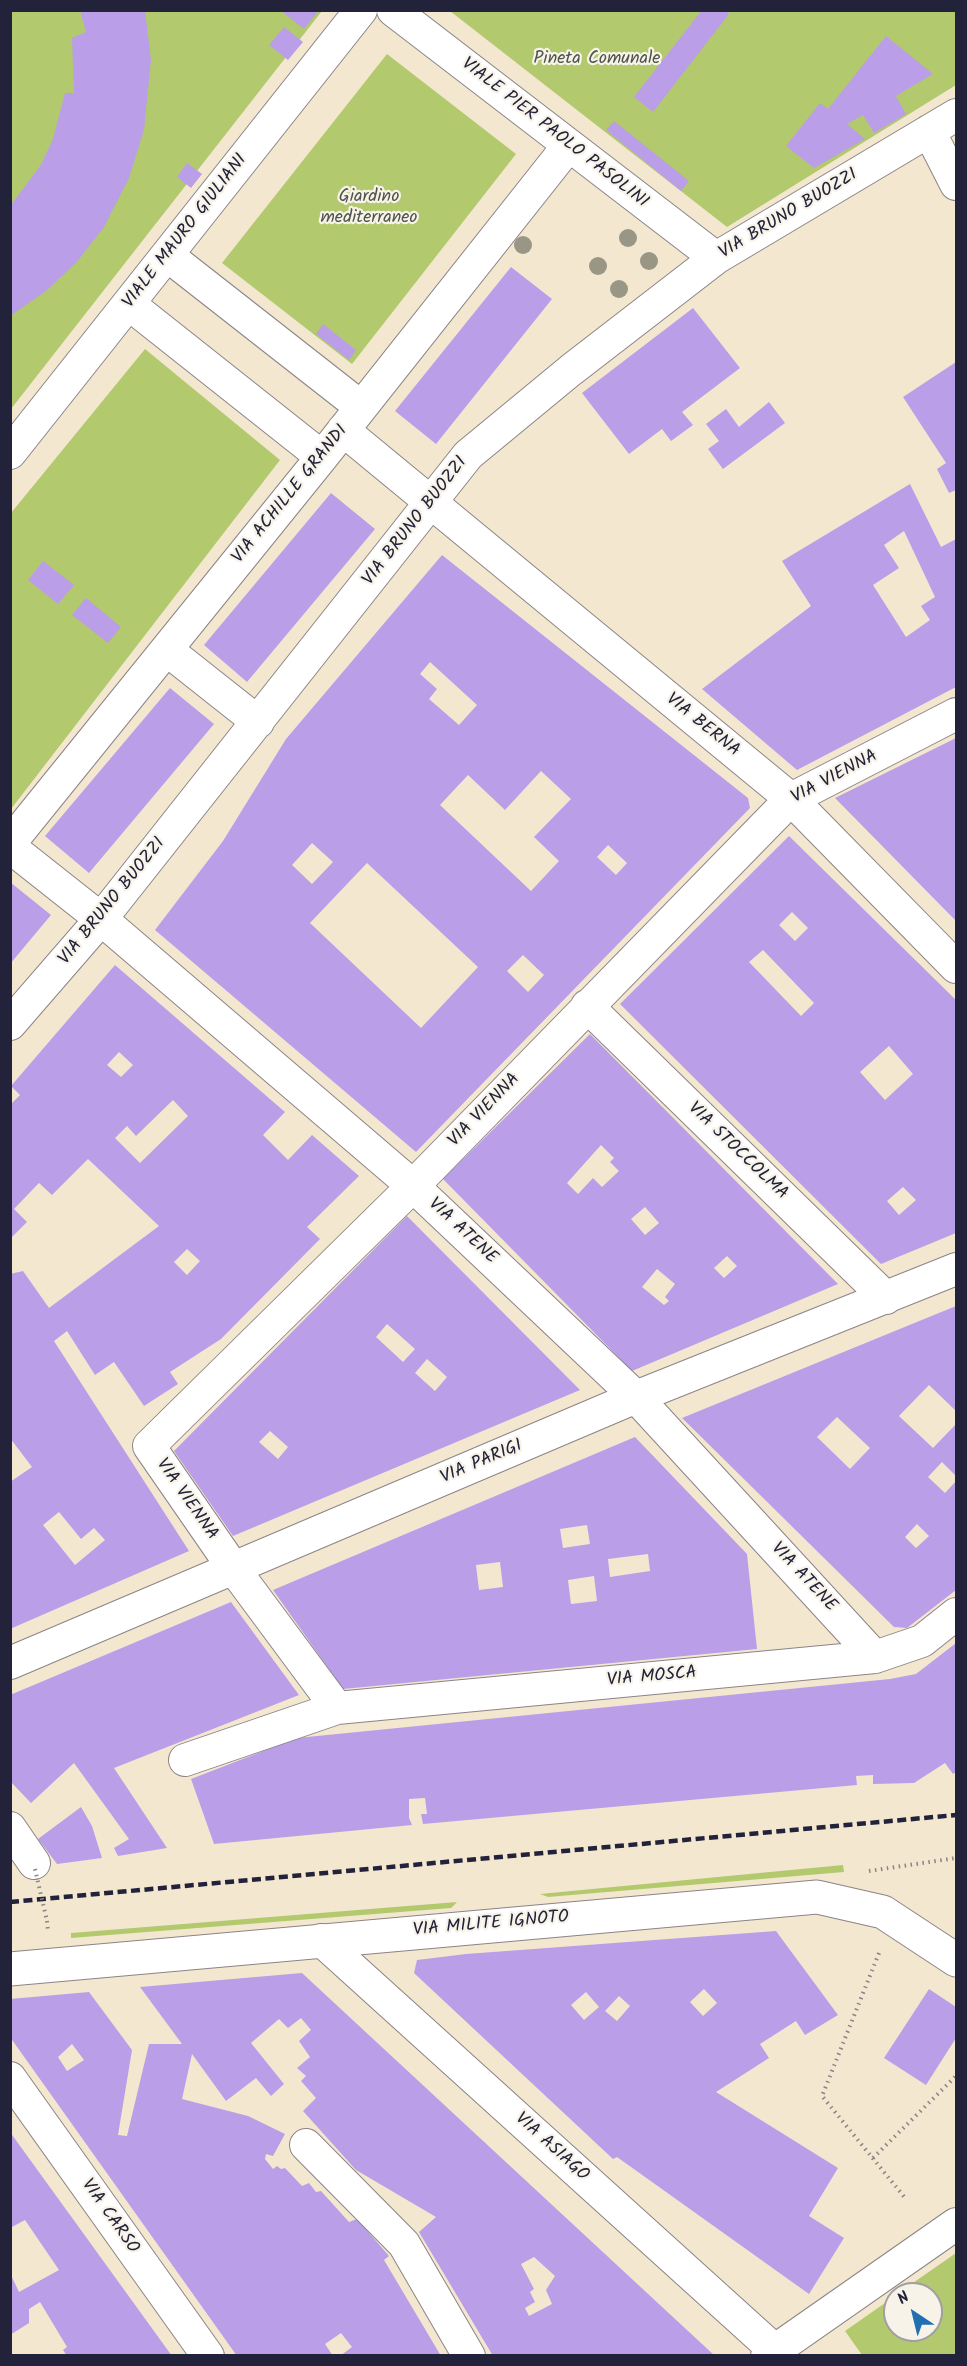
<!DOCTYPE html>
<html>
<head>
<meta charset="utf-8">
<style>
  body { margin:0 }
  #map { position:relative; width:967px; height:2366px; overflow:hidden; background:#f4e7d0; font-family:Kalam,sans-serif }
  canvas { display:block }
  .frame { position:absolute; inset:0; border:12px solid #22223b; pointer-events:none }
  .north { position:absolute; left:883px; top:2282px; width:60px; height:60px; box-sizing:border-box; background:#f7f3e8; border:2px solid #a29fa3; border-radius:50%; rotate:325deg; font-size:16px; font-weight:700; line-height:24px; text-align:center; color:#22223b }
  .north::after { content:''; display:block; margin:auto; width:21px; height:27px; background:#1f6fb2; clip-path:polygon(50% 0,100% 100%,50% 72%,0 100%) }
</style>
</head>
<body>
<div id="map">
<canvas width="967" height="2366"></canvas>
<div class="frame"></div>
<div class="north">N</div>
</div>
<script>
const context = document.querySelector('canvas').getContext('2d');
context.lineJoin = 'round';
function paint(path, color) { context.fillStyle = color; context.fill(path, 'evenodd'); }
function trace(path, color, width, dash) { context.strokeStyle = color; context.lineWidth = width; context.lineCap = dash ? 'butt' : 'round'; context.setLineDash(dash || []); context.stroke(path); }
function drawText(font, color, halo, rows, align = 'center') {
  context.font = font + ' Kalam,sans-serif'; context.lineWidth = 4.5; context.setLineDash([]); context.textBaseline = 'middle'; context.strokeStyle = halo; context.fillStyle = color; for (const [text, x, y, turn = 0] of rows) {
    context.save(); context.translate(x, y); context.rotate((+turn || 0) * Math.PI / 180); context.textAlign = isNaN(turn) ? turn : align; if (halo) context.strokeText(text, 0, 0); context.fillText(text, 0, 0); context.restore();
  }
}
paint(new Path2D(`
  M11,11h311l-311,398z
  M450,11h506v74l-229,142z
  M387,54l129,100 -164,210 -130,-101z
  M145,349l135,111 -269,349v-296z
  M843,1865l1,7 -296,25 -8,-3z
  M457,1902l-6,6 -380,30v-5z
  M956,2253v102h-94l-17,-24 50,-35v34h36v-36h-34z`), '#b3c96e');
paint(new Path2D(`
  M80,10h65l6,50 -7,70 -15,48 -25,49 -28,36 -30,28 -36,25v-110l31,-41 12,-26 12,-46h9l-2,-55 14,-6z
  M280,10h39l-15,19z
  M702,10h23l4,4 -76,98 -19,-15z
  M284,27l19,15 -15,18 -19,-15z
  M886,36l47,38 -37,22 10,18 -32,19 -11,-18 -16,9 18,15 -51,29 -28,-22 34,-43 8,6z
  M614,121l75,60 -8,10 -75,-61z
  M187,163l15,11 -11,14 -14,-11z
  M511,267l41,32 -116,145 -41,-33z
  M693,308l47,60 -58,44 11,13 -22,16 -9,-12 -33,25 -47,-61z
  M323,324l33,26 -7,10 -33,-26z
  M956,362v128l-7,3 -12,-24 9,-6 -43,-66z
  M769,402l16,21 -62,46 -15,-20 11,-8 -13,-17 20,-15 13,18z
  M910,484l31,63 15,-8v148l-159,83 -95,-81 109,-83 -29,-45zM904,531l31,66 -14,9 9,14 -24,17 -33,-52 26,-17 -15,-23z
  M331,493l44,36 -128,153 -43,-37z
  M442,555l306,243 2,10 -334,344 -261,-222 68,-89 63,-102zM430,662l47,43 -18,20 -30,-26 8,-10 -17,-15zM541,771l30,28 -37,38 25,24 -28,30 -91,-86 28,-30 37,35zM312,843l21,19 -21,22 -20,-19zM608,845l19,18 -11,12 -19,-18zM367,863l111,104 -57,61 -111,-105zM523,955l21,20 -16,17 -21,-21z
  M43,561l31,24 -16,19 -30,-24z
  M86,598l35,29 -13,16 -36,-28z
  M170,688l44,36 -125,149 -44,-37z
  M956,738v183l-121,-123z
  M789,836l167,164v233l-75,31 -261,-260zM792,912l16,16 -13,13 -16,-16zM763,950l51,53 -13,13 -52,-54zM889,1046l24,28 -28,26 -25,-28zM903,1187l13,13 -17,15 -12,-14z
  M10,882l41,33 -41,49z
  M115,965l170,147 -22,23 25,25 24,-25 47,41 -52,51 13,12 -99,100 -51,33 8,12 -34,22 -30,-44 -19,13 -28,-44 -13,10 135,210 -179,78v-147l22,-15 -22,-29v-164l13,-3 26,37 110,-82 -71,-67 -36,36 -13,-12 -25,26 13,13 -17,17v-134l10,-10 -9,-9zM119,1052l14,13 -12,12 -14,-12zM173,1100l15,16 -48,47 -25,-25 12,-12 9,10zM187,1249l13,12 -13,14 -13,-13zM59,1512l22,27 13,-11 11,12 -30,25 -32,-40z
  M590,1034l248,250 -206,87 -189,-192zM601,1145l13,13 -4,4 9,9 -17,16 -9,-9 -15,16 -11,-11zM645,1207l14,16 -14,12 -14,-16zM727,1256l10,10 -13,12 -10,-10zM657,1269l18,15 -10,13 4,4 -5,4 -22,-18z
  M407,1216l173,174 -347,146 -59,-85zM387,1324l28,25 -12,13 -27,-25zM427,1359l20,18 -12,14 -20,-18zM270,1431l18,16 -10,12 -19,-17z
  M956,1306v105l-27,-26 -30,31 34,32 23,-24v52l-14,-14 -14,15 17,16 11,-12v109l-49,38 -13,-1 -212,-209zM837,1417l33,31 -20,21 -33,-32zM917,1524l12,12 -13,12 -11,-11z
  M635,1437l112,117 10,95 -414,40 -70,-99zM587,1525l3,19 -27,4 -3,-19zM648,1554l2,17 -40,6 -2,-18zM500,1562l3,25 -24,3 -3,-25zM594,1576l3,25 -26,3 -3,-24z
  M231,1602l68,93 -185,73 53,80 -49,8 -4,-8 15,-9 -55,-76 -43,40 -21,-22v-86z
  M956,1643v129l-3,2 -8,-11 -31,20 -41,1v-9l-17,1 1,9 -434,39 -2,-10h6l-2,-16 -16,1v19l3,7 -198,19 -23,-65 106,-41 593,-59 26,-5z
  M81,1807l11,19 10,32 -45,6 -19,-25z
  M776,1931l62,84 -33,20 -9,-14 -36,23 9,14 -53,34 122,76 -29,48 35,22 -35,56 -192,-137 -4,2 -199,-186 3,-13 49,-6zM704,1989l13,14 -14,13 -13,-14zM586,1992l13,15 -15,13 -13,-15zM619,1996l11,10 -13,15 -12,-10z
  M302,1973l413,383h-222l-74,-124 17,-15 -80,-47 -53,-59 13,-13 -15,-17 5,-5 -9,-8 13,-11 -11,-16 12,-11 -10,-12 -13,10 -9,-9 -28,24 33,41 -13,12 -15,-18 -30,23 -34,-47 -10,45 66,17 37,18 -12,22 -7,-2 -1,5 8,10 4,-3 4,3 4,-1 17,18 7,-3 7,9 5,-1 28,31 8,-3 32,37 -5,4 57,96h-101l12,-9 -11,-14 -16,11 8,12h-96l-227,-319v-38l79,-7 43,58 -14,85 9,1 22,-92h33l-42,-57zM72,2044l12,16 -17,11 -9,-14zM534,2257l21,19 -9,14 6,14 -23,12 -4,-8 10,-6 -5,-10 4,-3 -13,-25z
  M929,1989l27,18v31l-30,47 -42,-27z
  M10,2132l162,224h-105l-4,-6 4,-3 -27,-45 -11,7v14l-19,12v-62l9,19 40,-22 -34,-50 -15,8z`), '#bb9ee8');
const minor = new Path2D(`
  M393,10l323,248
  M929,131l27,53
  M167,255l194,152
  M129,304l193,153
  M343,430l448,369 165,168
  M10,453l351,-443
  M167,650l91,72
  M10,843l312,-386 247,-312
  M10,847l91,72 312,267 223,211 239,260
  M587,1006l299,292
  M10,1024l91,-105 367,-464 103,-85 145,-112 240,-143
  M10,1663l626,-266 320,-128
  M337,1708l-103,-139 -85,-123 264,-260 378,-387 165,-85
  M185,1760l152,-52 538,-51 47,-16 34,-27
  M10,1828l24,35
  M321,1940l460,416
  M10,2078l198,278
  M306,2145l98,99 65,112
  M767,2356l189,-132`);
const tertiary = new Path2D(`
  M10,1969l807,-72 66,15 73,48`);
trace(minor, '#8b8486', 34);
trace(tertiary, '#8b8486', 35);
trace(new Path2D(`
  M869,1871l87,-13
  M47,1921l1,10
  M879,1953l-57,143 84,103
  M873,2158l83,-82`), '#8b8486', 4, [1.5, 4.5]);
trace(minor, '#fff', 32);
trace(tertiary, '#fff', 33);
trace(new Path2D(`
  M10,1902l946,-87`), '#22223b', 4.5, [9, 4.5]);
trace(new Path2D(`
  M35,1869l12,52`), '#8b8486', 4, [1.5, 4.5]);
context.fillStyle = '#999686';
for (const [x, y] of [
  [628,238],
  [523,245],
  [649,261],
  [598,266],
  [619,289]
]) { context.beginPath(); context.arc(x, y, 9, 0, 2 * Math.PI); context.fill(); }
drawText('18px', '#4e544a', '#f7f3e8', [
  ["Pineta Comunale",597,60],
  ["Giardino",369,198],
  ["mediterraneo",369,219]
]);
drawText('18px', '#22223b', '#f7f3e8', [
  ["VIALE PIER PAOLO PASOLINI",554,134,38],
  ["VIA BRUNO BUOZZI",789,215,-31],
  ["VIALE MAURO GIULIANI",186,232,-52],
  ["VIA ACHILLE GRANDI",291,495,-51],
  ["VIA BRUNO BUOZZI",416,522,-52],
  ["VIA BERNA",702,726,39],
  ["VIA VIENNA",835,778,-28],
  ["VIA BRUNO BUOZZI",113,902,-51],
  ["VIA VIENNA",485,1111,-46],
  ["VIA STOCCOLMA",737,1152,44],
  ["VIA ATENE",462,1232,43],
  ["VIA PARIGI",482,1463,-23],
  ["VIA VIENNA",186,1500,55],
  ["VIA ATENE",803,1578,47],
  ["VIA MOSCA",652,1678,-5],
  ["VIA MILITE IGNOTO",491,1925,-5],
  ["VIA ASIAGO",551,2148,42],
  ["VIA CARSO",109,2217,55]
]);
</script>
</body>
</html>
